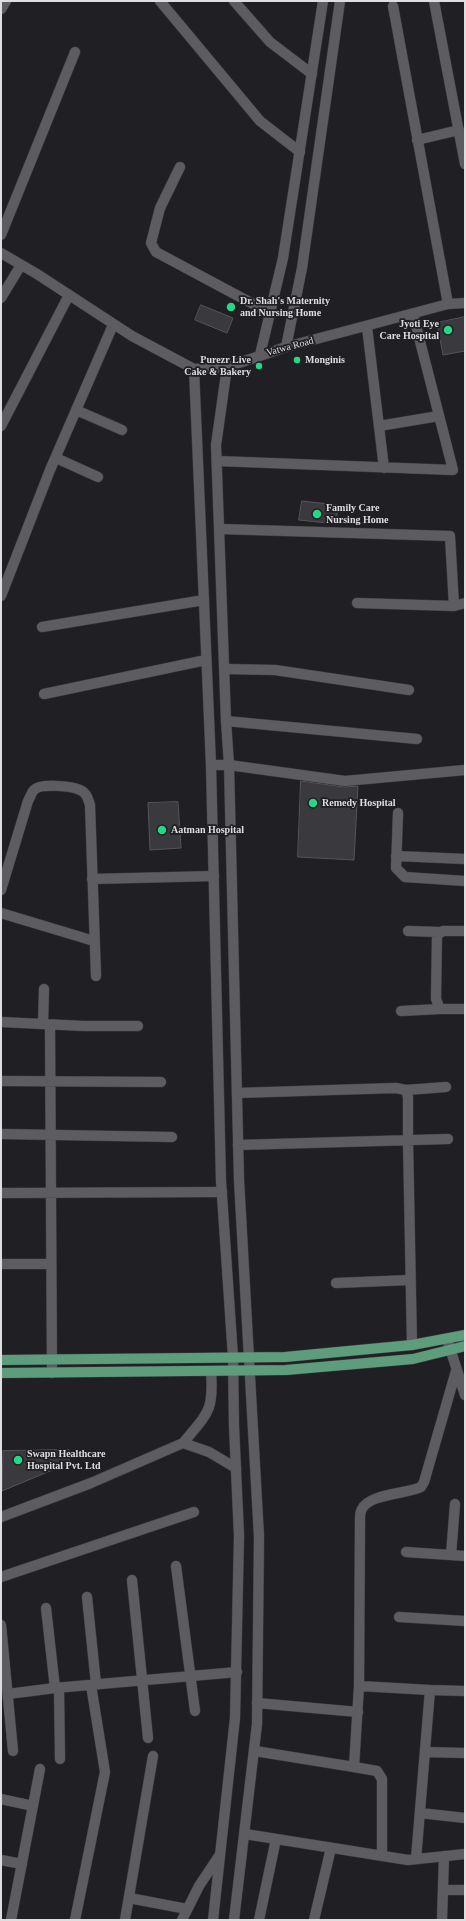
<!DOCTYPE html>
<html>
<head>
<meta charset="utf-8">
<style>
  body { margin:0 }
  #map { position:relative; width:466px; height:1921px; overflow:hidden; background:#202024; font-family:Georgia,serif }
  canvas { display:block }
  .frame { position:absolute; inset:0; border:2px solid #dedee1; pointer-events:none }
</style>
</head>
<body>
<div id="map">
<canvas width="466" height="1921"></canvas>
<div class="frame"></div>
</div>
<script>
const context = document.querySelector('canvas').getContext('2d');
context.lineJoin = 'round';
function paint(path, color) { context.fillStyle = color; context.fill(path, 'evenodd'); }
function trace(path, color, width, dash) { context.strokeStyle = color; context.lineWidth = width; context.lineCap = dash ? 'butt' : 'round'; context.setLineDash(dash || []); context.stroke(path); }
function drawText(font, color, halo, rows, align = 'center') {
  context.font = font + ' Georgia,serif'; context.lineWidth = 3.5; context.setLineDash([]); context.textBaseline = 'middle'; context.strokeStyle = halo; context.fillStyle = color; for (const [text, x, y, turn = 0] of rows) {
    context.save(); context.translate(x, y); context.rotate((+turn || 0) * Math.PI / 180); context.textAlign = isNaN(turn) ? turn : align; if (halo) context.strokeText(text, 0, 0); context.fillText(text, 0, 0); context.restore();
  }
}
const building = new Path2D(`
  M201,305l32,13 -6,15 -32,-13z
  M465,317v34l-22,4 -6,-32z
  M302,501l36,4 -2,19 -37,-4z
  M301,781l43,6 14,-1 -4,74 -56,-3z
  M178,802l3,46 -31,2 -2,-47z
  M69,1450v13l-67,28 1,-40z`);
paint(building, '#39393e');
trace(building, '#545459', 1);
const street = new Path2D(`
  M160,1l100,120 40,31
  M234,1l36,41 42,32
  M434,1l31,163
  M393,6l55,298
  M1,9l5,-8
  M417,140l42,-10
  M180,167l-20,41 -9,35 5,9 114,61
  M1,235l74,-183
  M1,298l20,-33
  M367,327l17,141
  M76,410l46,20
  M1,426l68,-131
  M379,426l60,-10
  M56,458l42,19
  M217,461l236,9 -40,-156
  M220,529l230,7 4,70
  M1,596l49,-126 63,-145
  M357,603l97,3 11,-3
  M42,627l162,-27
  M225,669l50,1 134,20
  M44,694l162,-34
  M226,721l191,18
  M211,765h18l116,16 120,-11
  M398,813l-2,55 9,9 60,4
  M396,856l69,3
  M92,879l122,-3
  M1,890l27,-89c2,-3 3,-8 6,-11 6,-7 38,-4 46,0 7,3 8,9 10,15l6,171
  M1,913l93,28
  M408,931l31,1
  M465,931h-22l-6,4 -1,64 4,10h25
  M401,1011l39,-2
  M1,1022l83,4h54
  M43,1024l1,-35
  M50,1025l2,348
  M1,1081l160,1
  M406,1090l40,-3
  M237,1093l159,-5 10,2 2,7v44l4,204
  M1,1134l171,3
  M238,1145l210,-6
  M1,1193l221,-1
  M1,1264h50
  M336,1283l74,-3
  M447,1339l18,56
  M183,1443c25,-30 31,-32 28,-72
  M1,1517l90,-34 92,-40 26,9 27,16
  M406,1552l59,4
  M451,1555l4,-51
  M176,1566l19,145
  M1,1577l193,-65
  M132,1580l16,158
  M87,1597l9,87
  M46,1608l9,80
  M399,1617l66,4
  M1,1625l12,126
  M359,1686l71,4
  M59,1687l1,72
  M8,1694l47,-6 182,-16
  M257,1703l101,9
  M255,1751l99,16 5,-81 1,-167c0,-3 0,-7 2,-10 7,-15 44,-15 59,-22l3,-5 32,-111
  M425,1752l40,1
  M354,1767l23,4 5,8v77
  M1,1799l32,7
  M420,1813l45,5
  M245,1834l163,26 57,-6
  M416,1859l14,-169 35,1
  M1,1860l21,4
  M443,1890h22
  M129,1898l58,11
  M11,1920l29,-151
  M75,1920l30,-148 -14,-87
  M125,1920l28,-164
  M182,1920l17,-34 20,-30
  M259,1920l17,-81
  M314,1920l17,-72
  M442,1920l2,-64`);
const secondary = new Path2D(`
  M1,253l36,21 95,62 62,33 33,-2 59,-20 162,-43 17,-1
  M286,347l16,-79 38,-267
  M260,355l23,-97 40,-257
  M227,367l-11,78 10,276 3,44 10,415 20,357 -2,187 -23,196
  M194,369l17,396 10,416 12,176 1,69 5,110 -4,182 -22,202`);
const primary = new Path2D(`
  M1,1360l284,-3 127,-12 53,-10
  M1,1373l285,-3 127,-11 52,-13`);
trace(street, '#3d3d41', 11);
trace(secondary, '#3d3d41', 11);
trace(primary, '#3d3d41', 11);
trace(street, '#5c5c61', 10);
trace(secondary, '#5c5c61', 10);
trace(primary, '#5e9d7b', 10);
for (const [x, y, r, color] of [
  [231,307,5,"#25d886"],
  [448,330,5,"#25d886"],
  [297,360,4,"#25d886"],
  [259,366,4,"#25d886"],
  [317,514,5,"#25d886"],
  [313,803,5,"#25d886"],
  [162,830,5,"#25d886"],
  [18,1460,5,"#25d886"]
]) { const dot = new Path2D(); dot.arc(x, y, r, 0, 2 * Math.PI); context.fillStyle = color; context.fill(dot); trace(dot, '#202024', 1.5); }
drawText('bold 10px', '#dedee1', '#202024', [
  ["Dr. Shah's Maternity",240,301],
  ["and Nursing Home",240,313],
  ["Jyoti Eye",439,324,"right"],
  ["Care Hospital",439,336,"right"],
  ["Purezr Live",251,360,"right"],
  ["Cake & Bakery",251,372,"right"],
  ["Monginis",305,360],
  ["Family Care",326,508],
  ["Nursing Home",326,520],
  ["Remedy Hospital",322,803],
  ["Aatman Hospital",171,830],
  ["Swapn Healthcare",27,1454],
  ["Hospital Pvt. Ltd",27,1466]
], 'left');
drawText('10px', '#dedee1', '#202024', [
  ["Vatwa Road",290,347,-15]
]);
</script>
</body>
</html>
